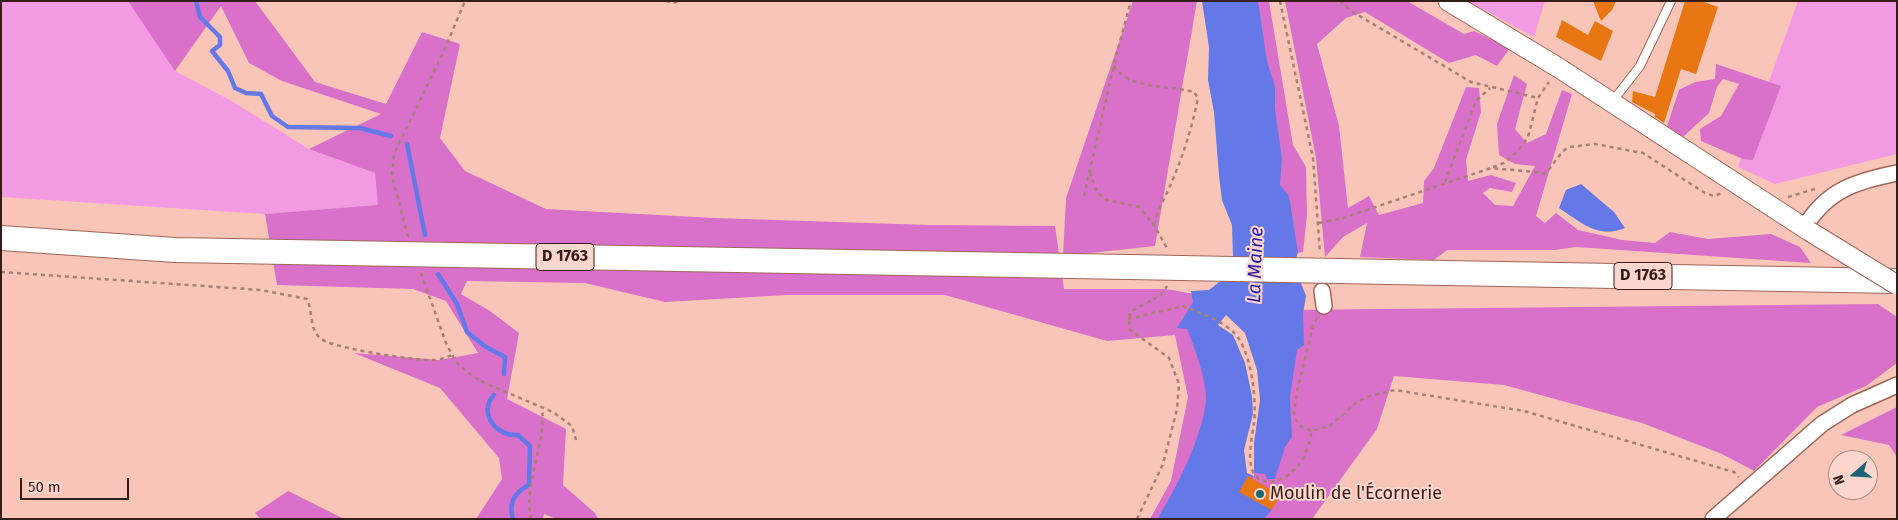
<!DOCTYPE html>
<html>
<head>
<meta charset="utf-8">
<style>
  body { margin:0 }
  #map { position:relative; width:1898px; height:520px; overflow:hidden; background:#fac5b9; font-family:"Fira Sans",sans-serif }
  canvas { display:block }
  .frame { position:absolute; inset:0; border:2px solid #341c17; pointer-events:none }
  .north { position:absolute; left:1828px; top:450px; width:50px; height:50px; box-sizing:border-box; background:#fed6cd; border:1px solid #ad8c84; border-radius:50%; rotate:251deg; font-size:14px; font-weight:700; line-height:20px; text-align:center; color:#341c17 }
  .north::after { content:''; display:block; margin:auto; width:18px; height:22px; background:#1d6573; clip-path:polygon(50% 0,100% 100%,50% 72%,0 100%) }
  .scale { position:absolute; left:20px; top:478px; width:109px; height:22px; box-sizing:border-box; border:2px solid #341c17; border-top:0; padding-left:6px; font-size:15px; line-height:18px; white-space:nowrap; color:#341c17; -webkit-text-stroke:4px #fed6cd; paint-order:stroke }
</style>
</head>
<body>
<div id="map">
<canvas width="1898" height="520"></canvas>
<div class="frame"></div>
<div class="north">N</div>
<div class="scale">50 m</div>
</div>
<script>
const context = document.querySelector('canvas').getContext('2d');
context.lineJoin = 'round';
function paint(path, color) { context.fillStyle = color; context.fill(path, 'evenodd'); }
function trace(path, color, width, dash) { context.strokeStyle = color; context.lineWidth = width; context.lineCap = dash ? 'butt' : 'round'; context.setLineDash(dash || []); context.stroke(path); }
function drawText(font, color, halo, rows, align = 'center') {
  context.font = font + ' "Fira Sans",sans-serif'; context.lineWidth = 4; context.setLineDash([]); context.textBaseline = 'middle'; context.strokeStyle = halo; context.fillStyle = color; for (const [text, x, y, turn = 0] of rows) {
    context.save(); context.translate(x, y); context.rotate((+turn || 0) * Math.PI / 180); context.textAlign = isNaN(turn) ? turn : align; if (halo) context.strokeText(text, 0, 0); context.fillText(text, 0, 0); context.restore();
  }
}
paint(new Path2D(`
  M1,1h144l30,70 55,29 79,49 66,24 4,33 -114,8 -264,-17z
  M1468,1h77l-11,36z
  M1798,1h99v153l-122,30 -37,-17z`), '#f29be3');
paint(new Path2D(`
  M128,1h127l60,81 71,22 36,-72 38,12 -20,94 25,33 81,38 168,9 216,7 125,1 9,63h102l120,21 592,-6 19,13v46l-31,23 -49,21 -63,64 -32,-17 -80,-31 -138,-38 -110,-9 -17,53 -65,90h-162l21,-38 17,-84 -13,-62 -68,6 -162,-46h-158l-122,7 -80,-19 -118,-2 -6,13 29,17 29,22 -12,66 59,30 -3,56 32,28 3,6h-42l-12,-5 -1,5h-67l26,-40 -3,-21 -59,-70 -86,-35 85,7 39,-7 -32,-52 -33,-12 -136,-4 -12,-71 113,-9 -3,-32 -66,-24 72,-35 -99,-33 -33,-18 -28,-57 -46,65z
  M1133,1h64l-42,245 -92,10 3,-58z
  M1251,1h18l24,144 13,22 1,48 -4,37 -14,2z
  M1285,1h122l57,33 10,-3 36,17 -13,18 -21,-11 -27,8 -84,-51 -19,6 -29,26 22,82 9,82 21,-12 10,19 44,-12 1,-22 10,-13 32,-81 13,1 2,24 -15,48 2,21 23,-6 25,8 -4,9 -22,-4 -7,5 12,12 18,1 22,-40 -20,-2 -16,-9 -2,-31 17,-49 13,9 -12,45 12,14 19,-9 16,-44 10,4 -36,122 9,7 11,-10 22,17 44,10 33,3 15,-11 38,7 63,-5 29,13 11,16 -235,-16 -21,3h-108l-13,10 -74,-3 7,-34 -24,14 -18,20 -9,-99z
  M1716,64l65,22 -28,74 -10,-1 -42,-18 -1,-12 21,-13 18,-32 -16,-5 -6,8 -8,26 -26,24 -16,-11 12,-36 16,-8 20,-3z
  M1897,407v50l-8,-12 -48,-10z
  M288,491l56,28h-83l-6,-6z`), '#d971ca');
paint(new Path2D(`
  M1202,1h56l9,60 8,26v22l7,50 -2,26 9,11 9,56 -4,13 12,31 -3,18 1,31 -7,5 -7,47 2,40 -7,10 -10,32h-8l-2,-5 -11,-1 -2,6 -4,-3 -8,16 32,18 -8,9h-107c19,-29 47,-86 49,-120 1,-18 -12,-53 -19,-70l-10,-1 16,-26 -2,-11 18,-1 14,-11 10,-22 -1,-32 -10,-25 -3,-24 -5,-64 -6,-32 1,-33z
  M1581,184l33,28 11,16c-27,11 -43,-5 -66,-20l7,-18z`), '#6578e8');
paint(new Path2D(`
  M1226,315l19,18 12,37 3,30 -6,43v33l-7,-3 -3,-23 9,-36 -1,-18 -7,-33 -12,-28 -15,-10z`), '#fac5b9');
trace(new Path2D(`
  M196,1l4,16 20,20v8l-8,6 16,20 7,17 11,5 15,1 11,22 16,11 72,1 31,8
  M407,144l18,91
  M438,274l19,30 10,28 19,15 19,10 -1,17
  M494,395c-17,18 3,42 24,40l12,11 -1,39c-14,7 -21,18 -16,34`), '#6578e8', 4.5);
paint(new Path2D(`
  M1593,1h23l-4,9 -11,11z
  M1685,1h16l17,6 -22,67 -15,-5 -17,54 -9,-6v-3l-23,-12 1,-11 22,6z
  M1562,20l26,15 7,-14 18,10 -12,30 -45,-24z
  M1248,476l32,19 -8,15 -33,-18z`), '#e87612');
const service = new Path2D(`
  M1612,102l28,-36 31,-65`);
const minor = new Path2D(`
  M1804,228c23,-38 52,-47 93,-55
  M1322,291l2,15
  M1713,519l109,-95 30,-19 45,-20`);
const tertiary = new Path2D(`
  M1448,1l111,67 250,163`);
const primary = new Path2D(`
  M1,238l174,12 954,17
  M1390,272l507,9`);
trace(service, '#9f6558', 10);
trace(minor, '#9f6558', 18);
trace(tertiary, '#9f6558', 21);
trace(primary, '#9f6558', 26);
trace(new Path2D(`
  M666,1l7,2 5,-2
  M1280,1l33,157 7,95
  M1340,1l13,11 118,70 67,16
  M1114,66c15,24 55,19 80,26l4,6c-6,29 -14,55 -25,81 -6,16 -16,30 -19,46
  M1493,167l11,-4 15,-13 9,-13 10,-39 11,-16
  M1090,172l7,21 10,7 32,7 15,18 14,25
  M1445,182l31,-81 14,-13
  M1084,196l32,-140 15,-55
  M1788,197l30,-9
  M1319,223l24,-5 148,-50 55,5 17,-22 6,-4 26,-3 48,9 62,40 9,3 8,-3
  M408,237l-16,-61 2,-22 49,-101 22,-52
  M1,272l260,18 46,9c6,13 2,29 13,39 10,10 97,23 114,22 6,0 13,-3 18,-5
  M421,273l25,70 10,19 16,14 15,8 66,28 19,14 4,14
  M1317,318l-4,8 -16,65 -3,23 4,10 5,4 9,3 18,-5 25,-22 11,-7 29,-7 129,21 210,61 5,5
  M1128,319l55,-13c15,6 35,13 48,24 20,15 26,69 23,93 -2,14 -7,36 -1,49 9,18 32,8 42,-3 10,-9 14,-25 17,-38
  M531,519c-8,-38 16,-75 11,-112
  M1137,519l26,-55 14,-55 2,-25 -10,-26 -40,-29 1,-17 31,-17 6,-9`), '#a97f76', 2.5, [4, 4]);
trace(service, '#fff', 8);
trace(minor, '#fff', 15);
trace(tertiary, '#fff', 19);
trace(primary, '#fff', 24);
const tertiaryBridge = new Path2D(`
  M1809,231l88,54`);
const primaryBridge = new Path2D(`
  M1129,267l261,5`);
trace(tertiaryBridge, '#9f6558', 21, []);
trace(primaryBridge, '#9f6558', 26, []);
trace(tertiaryBridge, '#fff', 19);
trace(primaryBridge, '#fff', 24);
for (const [x, y, r, color] of [
  [1260,494,5,"#1d6573"]
]) { const dot = new Path2D(); dot.arc(x, y, r, 0, 2 * Math.PI); context.fillStyle = color; context.fill(dot); trace(dot, '#fed6cd', 2); }
for (const [x, y, w] of [
  [565,257,58],
  [1643,276,58]
]) { const box = new Path2D(); box.roundRect(x - w / 2, y - 13.5, w, 27, 4); context.fillStyle = '#fed6cd'; context.fill(box); trace(box, '#341c17', 1); }
drawText('bold 16px', '#341c17', null, [
  ["D 1763",565,257],
  ["D 1763",1643,276]
]);
drawText('18px', '#341c17', '#fed6cd', [
  ["Moulin de l'Écornerie",1270,494]
], 'left');
drawText('italic 19px', '#261ca2', '#fed6cd', [
  ["La Maine",1256,265,-88]
]);
</script>
</body>
</html>
